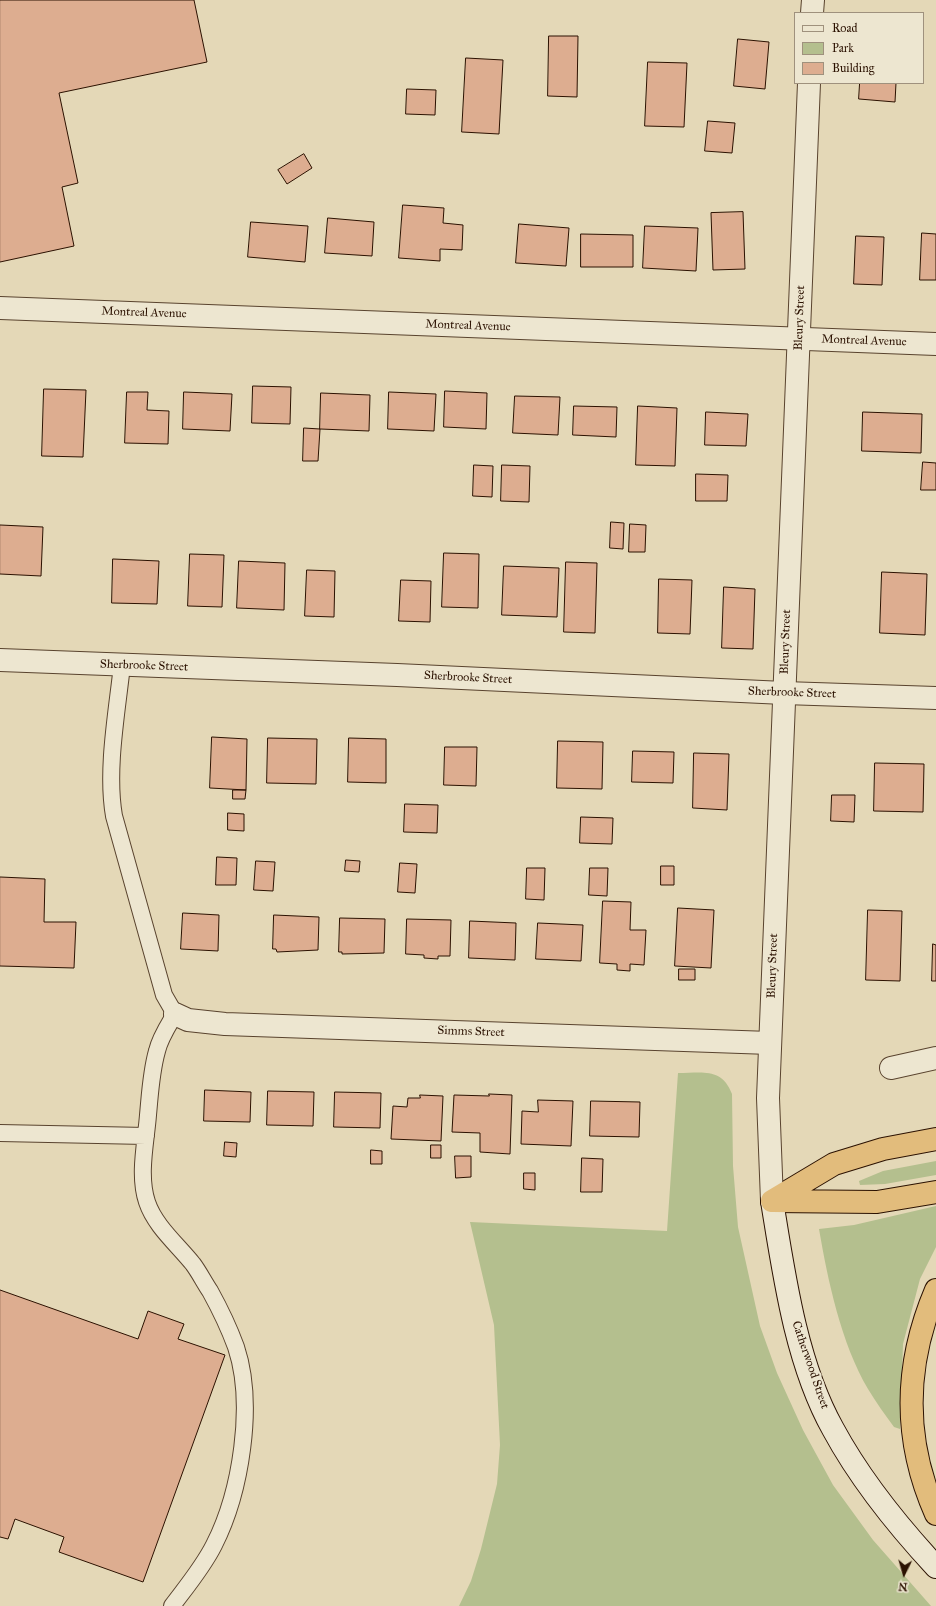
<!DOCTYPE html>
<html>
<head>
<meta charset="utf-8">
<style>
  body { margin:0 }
  #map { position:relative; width:936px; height:1606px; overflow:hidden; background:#e4d8b7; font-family:"IM FELL Great Primer",serif }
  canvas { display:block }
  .legend { position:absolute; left:794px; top:12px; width:130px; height:72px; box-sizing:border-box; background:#ede6d0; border:1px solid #9f917d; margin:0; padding:5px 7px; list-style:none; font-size:12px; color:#2b1100 }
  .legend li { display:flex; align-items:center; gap:8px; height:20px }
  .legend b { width:20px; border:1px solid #9f917d }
  .north { position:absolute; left:884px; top:1554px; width:40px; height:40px; -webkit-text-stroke:3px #ede6d0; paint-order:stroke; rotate:185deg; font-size:11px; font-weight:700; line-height:16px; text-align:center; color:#2b1100 }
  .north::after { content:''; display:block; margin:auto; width:14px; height:18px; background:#2b1100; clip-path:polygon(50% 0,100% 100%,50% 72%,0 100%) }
</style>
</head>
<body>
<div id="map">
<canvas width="936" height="1606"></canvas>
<ul class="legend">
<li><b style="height:5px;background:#ede6d0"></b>Road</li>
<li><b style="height:11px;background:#b4bf8e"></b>Park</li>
<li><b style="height:11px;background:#ddad90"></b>Building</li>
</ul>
<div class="north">N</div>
</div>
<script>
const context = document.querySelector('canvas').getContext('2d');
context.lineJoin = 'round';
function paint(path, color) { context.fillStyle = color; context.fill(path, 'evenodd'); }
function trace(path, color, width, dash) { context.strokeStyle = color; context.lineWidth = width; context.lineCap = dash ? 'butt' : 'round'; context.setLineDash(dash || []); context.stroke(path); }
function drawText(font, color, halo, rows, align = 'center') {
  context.font = font + ' "IM FELL Great Primer",serif'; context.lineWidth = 4; context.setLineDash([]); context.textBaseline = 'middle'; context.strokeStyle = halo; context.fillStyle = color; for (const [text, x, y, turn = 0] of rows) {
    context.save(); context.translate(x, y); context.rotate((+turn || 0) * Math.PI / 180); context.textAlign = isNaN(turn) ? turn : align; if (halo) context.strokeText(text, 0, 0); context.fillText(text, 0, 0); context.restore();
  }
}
paint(new Path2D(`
  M678,1073c24,0 44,-6 54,21l1,72 5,61 22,99 17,47 26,57 30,55 40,55 58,66h-472l12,-25 10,-32 16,-65 3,-39 -6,-120 -24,-103 197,9z
  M936,1161v14l-51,9 -25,1 -1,-4 24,-10z
  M936,1206v41l-16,32 -17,65 -3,85 -6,-2c-9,-12 -18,-25 -26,-38 -27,-46 -40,-108 -49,-160l35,-4z`), '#b4bf8e');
const building = new Path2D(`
  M0,0h194l13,62 -148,31 19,90 -16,4 12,59 -74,16z
  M549,36h29l-1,61 -29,-1z
  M738,39l31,3 -4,47 -31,-3z
  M466,58l37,2 -4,74 -37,-2z
  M648,62l39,1 -3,64 -39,-1z
  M860,83h36l-1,19 -36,-3z
  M407,89l29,1 -1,25 -29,-1z
  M708,121l27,2 -3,30 -27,-2z
  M304,154l8,14 -25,16 -9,-14z
  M403,205l41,3 -1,15 20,2 -1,25 -22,-1v12l-41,-3z
  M743,212l2,57 -32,1 -2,-57z
  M328,218l46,4 -2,34 -47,-3z
  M251,222l57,4 -3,36 -57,-5z
  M519,224l50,4 -3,38 -50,-3z
  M645,226l53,2 -2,43 -53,-3z
  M922,233l14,1v46h-16z
  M581,234l52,1v32h-52z
  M856,236l28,1 -2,48 -28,-1z
  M253,386l38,1 -1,37 -38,-1z
  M44,389l42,1 -3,67 -41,-1z
  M445,391l42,2 -1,36 -42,-2z
  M127,392h21l-1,18 22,1 -1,33 -43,-1z
  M184,392l48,2 -2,37 -47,-2z
  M389,392l47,2 -2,37 -46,-2z
  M321,393l49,2 -1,36 -49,-2z
  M515,396l45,1 -2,38 -45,-2z
  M574,406l43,1 -1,30 -43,-2z
  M638,406l39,2 -2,58 -39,-1z
  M706,412l42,2 -2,32 -41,-1z
  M863,412l59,2 -1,39 -59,-2z
  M304,428l16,1 -2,32h-15z
  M923,462l13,1v27h-15z
  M474,465l19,1 -1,31 -19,-1z
  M502,465l28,1 -1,36 -28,-1z
  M696,474l32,1 -1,26h-31z
  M611,522l13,1 -1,26 -13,-1z
  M630,524l16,1 -1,27h-16z
  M0,525l43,2 -2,49 -41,-2z
  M444,553l35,1 -1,54 -36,-1z
  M190,554l34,1 -2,52 -34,-1z
  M113,559l46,2 -2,43 -45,-1z
  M239,561l46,2 -1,47 -47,-2z
  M566,562l31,1 -2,70 -31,-1z
  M504,566l55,2 -2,49 -55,-2z
  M307,570l28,1 -1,46 -29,-1z
  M882,572l45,2 -2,61 -45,-2z
  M659,579l33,1 -2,54 -32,-1z
  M401,580l30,1 -1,41 -31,-1z
  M724,587l31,2 -2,60 -31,-1z
  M212,737l35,2 -1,51 -36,-2z
  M268,738l49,1 -1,45 -49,-1z
  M349,738l37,1v44l-38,-1z
  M558,741l45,1 -1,47 -45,-1z
  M445,747h32l-1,39 -32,-1z
  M633,751l41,1 -1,31 -41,-1z
  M694,753l35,1 -2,56 -34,-2z
  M875,763l49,1 -1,48 -49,-1z
  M233,790h13l-1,9h-12z
  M832,795h23l-1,27 -23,-1z
  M405,804l33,1 -1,28 -33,-1z
  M228,813l16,1v17l-16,-1z
  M581,817l32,1 -1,26 -32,-1z
  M217,857l20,1 -1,27h-20z
  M346,860l14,1 -1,11 -14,-1z
  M256,861l19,1 -2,29 -19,-1z
  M400,863l17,1 -2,29 -17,-1z
  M661,866h13v19h-13z
  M527,868h18l-1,32 -18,-1z
  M590,868h18l-1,28 -18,-1z
  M0,877l45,2 -1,43h32l-2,46 -74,-2z
  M603,901l28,1 -1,28h16l-2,35 -14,-1v7l-13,-1v-6l-17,-1z
  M678,908l36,2 -3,58 -36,-2z
  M868,910l34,1 -2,70 -34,-1z
  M183,913l36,2 -1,36 -37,-2z
  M274,915l45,2 -1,33 -41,2 -1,-3h-3z
  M340,918l45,1 -1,34 -42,1v-2h-3z
  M407,919l44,1 -1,36h-12v3l-14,-1v-3l-18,-1z
  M470,921l46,2 -1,37 -46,-2z
  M538,923l45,2 -2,36 -45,-2z
  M933,944l3,1v36h-4z
  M679,969h16v11h-16z
  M205,1090l46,2 -1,30 -46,-1z
  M268,1091l46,1 -1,34 -46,-1z
  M335,1092l46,1 -1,35 -46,-1z
  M489,1094l23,1 -2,59 -30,-2v-19l-28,-1 2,-37 35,1z
  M420,1095l23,1 -2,45 -50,-2 2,-33 14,1 1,-9h12z
  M538,1100l35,1 -2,45 -50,-2 1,-33 16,1z
  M591,1101l49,1 -1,35 -49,-1z
  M225,1142l12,1 -1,14 -12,-1z
  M431,1145h10v13h-10z
  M371,1150l11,1v13h-11z
  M455,1156h16v21l-15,1z
  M582,1158l21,1 -1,33h-21z
  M524,1173h11v17l-11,-1z
  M0,1290l138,49 10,-28 36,13 -6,15 47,16 -82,227 -84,-30 5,-15 -49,-18 -7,20 -8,-2z`);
paint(building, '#ddad90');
trace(building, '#2b1100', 1);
const service = new Path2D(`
  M122,665c-5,47 -16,105 -8,151l50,179 11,19c-7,12 -15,24 -18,37 -6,21 -7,43 -9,64 -2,27 -10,60 -1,87 8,24 30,42 46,62 6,8 11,18 17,27 10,18 19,37 26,56 19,57 5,145 -22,198 -11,22 -27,41 -42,61
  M0,1133l146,3`);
const minor = new Path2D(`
  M0,308l936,36
  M0,660l397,15 387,18 152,5
  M175,1014l13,6 37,4 545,19
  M891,1068l45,-10`);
const tertiary = new Path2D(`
  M812,13l1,-13
  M772,1201l-4,-103 41,-1015`);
const secondary = new Path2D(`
  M772,1201c12,74 24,162 61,228 27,50 64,96 103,138`);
const motorway = new Path2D(`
  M772,1201l62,-37 49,-15 53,-10
  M772,1201l105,1 59,-10
  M936,1290c-32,75 -33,150 0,224`);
trace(service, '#59432e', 18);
trace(minor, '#59432e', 24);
trace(tertiary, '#59432e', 24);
trace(secondary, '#2b1100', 24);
trace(motorway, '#2b1100', 24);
trace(service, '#ede6d0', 16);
trace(minor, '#ede6d0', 22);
trace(tertiary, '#ede6d0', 22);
trace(secondary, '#ede6d0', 22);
trace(motorway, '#e2bc7c', 22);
drawText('12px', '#2b1100', '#ede6d0', [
  ["Montreal Avenue",144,313,2],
  ["Bleury Street",800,318,-88],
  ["Montreal Avenue",468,326,2],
  ["Montreal Avenue",864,341,2],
  ["Bleury Street",786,642,-88],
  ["Sherbrooke Street",144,666,2],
  ["Sherbrooke Street",468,678,3],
  ["Sherbrooke Street",792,693,2],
  ["Bleury Street",773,966,-88],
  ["Simms Street",471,1032,2],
  ["Catherwood Street",810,1365,71]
]);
</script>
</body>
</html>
